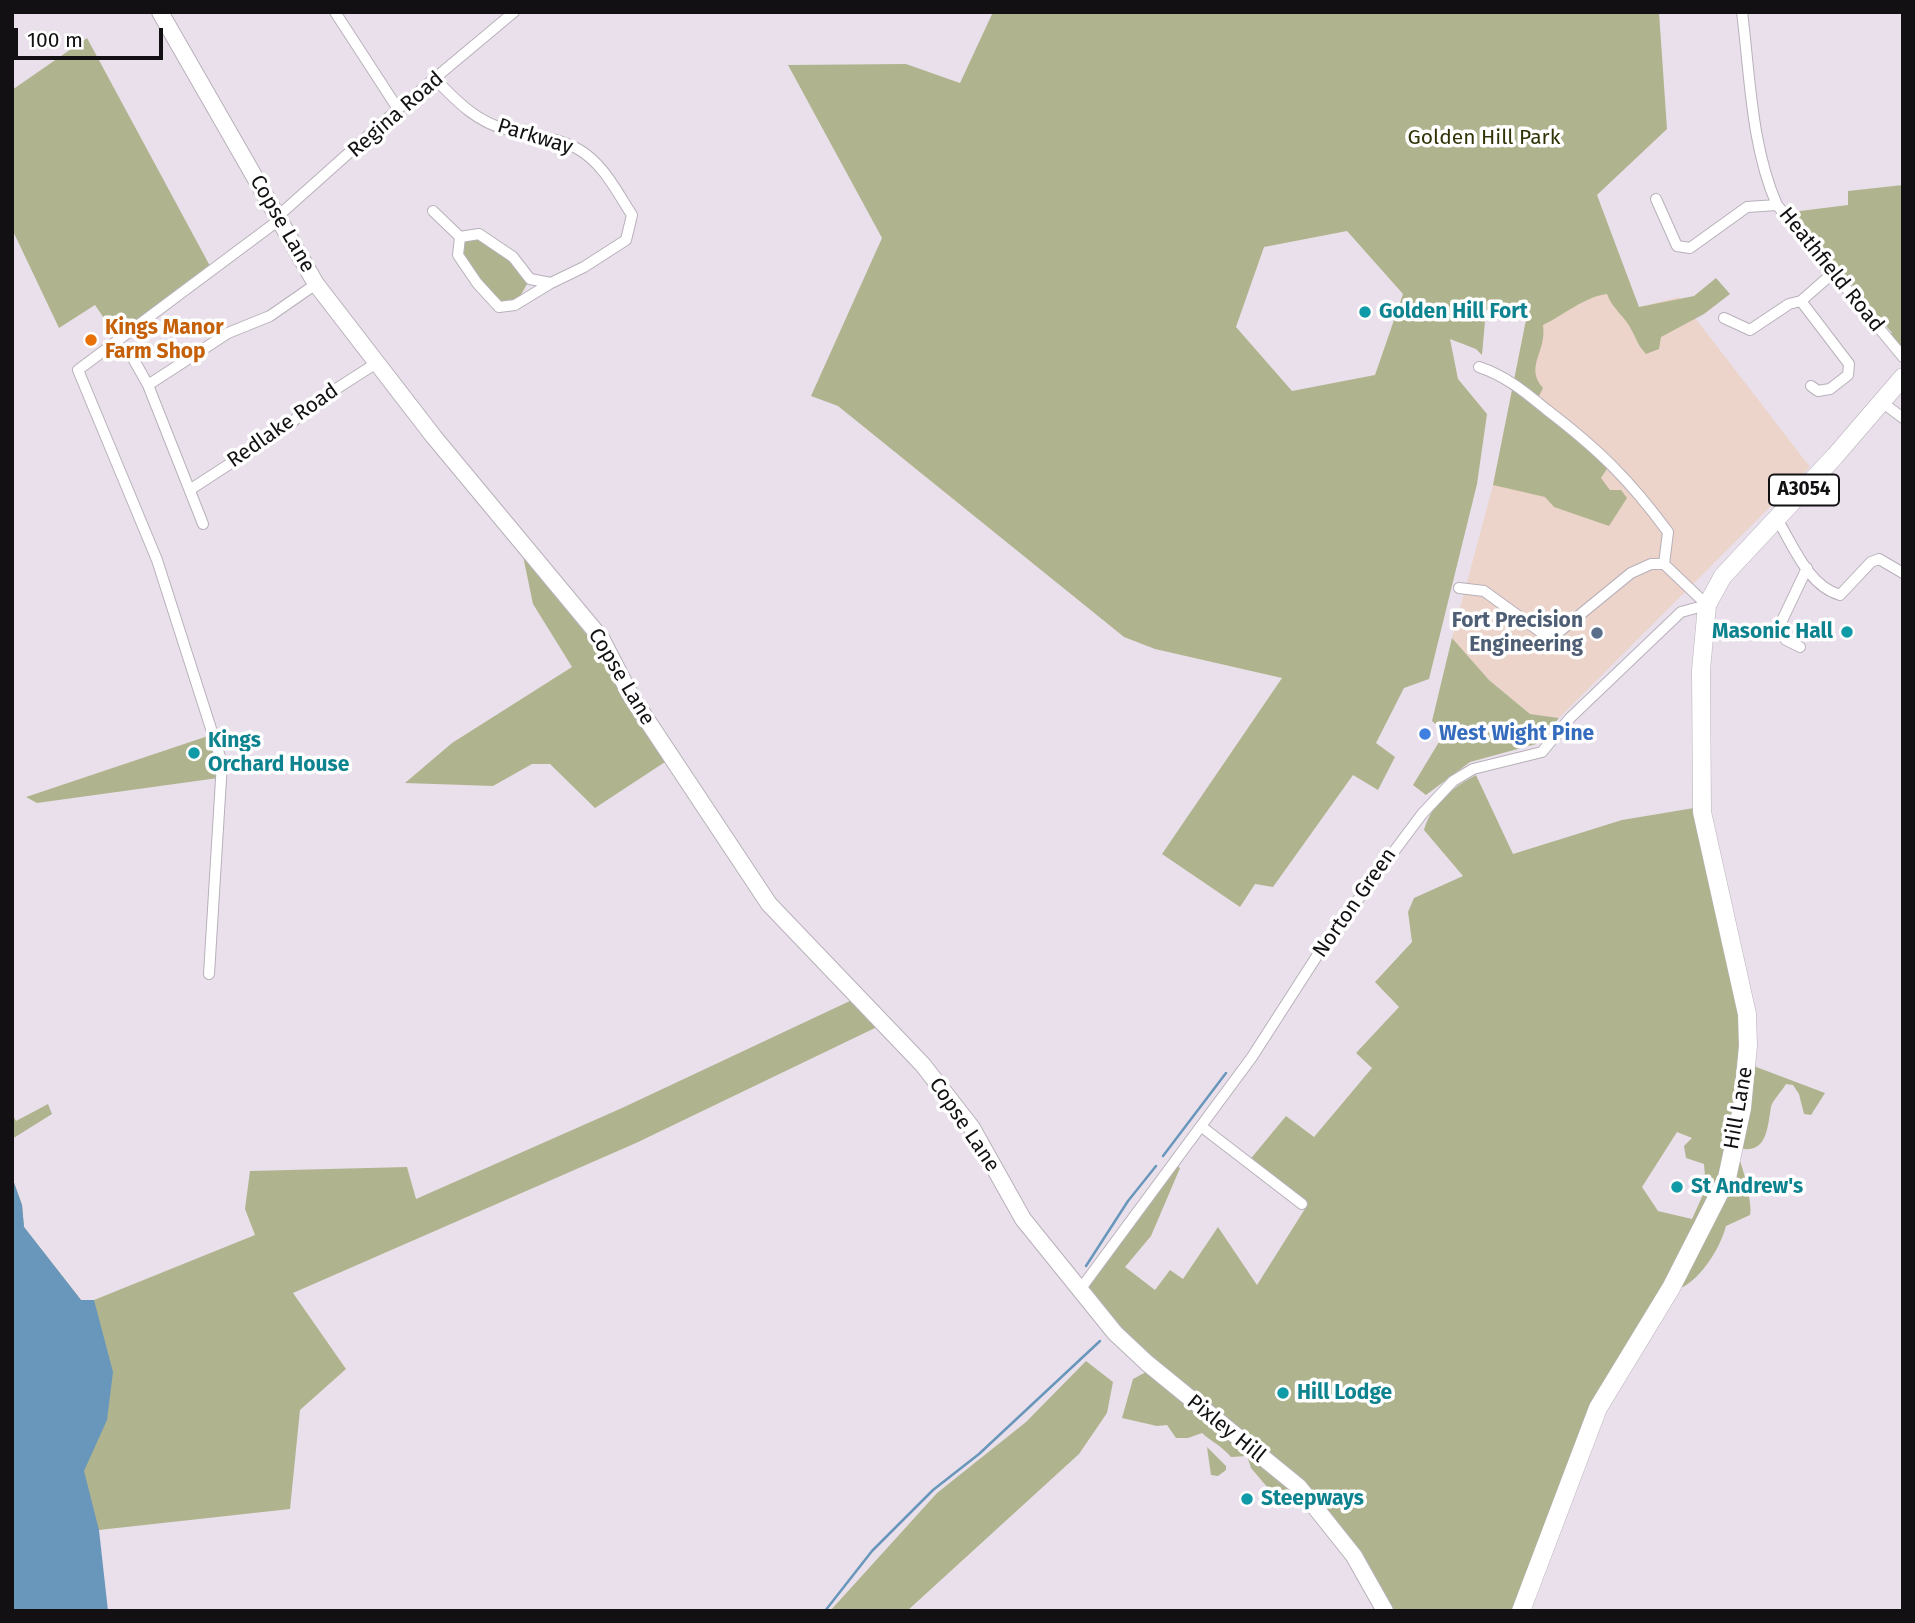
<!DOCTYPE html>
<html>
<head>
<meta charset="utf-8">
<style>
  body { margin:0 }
  #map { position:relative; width:1915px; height:1623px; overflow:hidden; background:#e9e0eb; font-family:"Fira Sans",sans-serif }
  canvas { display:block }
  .frame { position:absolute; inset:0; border:14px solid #131013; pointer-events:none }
  .scale { position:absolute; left:14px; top:28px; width:149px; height:32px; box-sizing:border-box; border:4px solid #131013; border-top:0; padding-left:9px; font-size:21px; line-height:24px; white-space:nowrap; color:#131013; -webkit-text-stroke:5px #fff; paint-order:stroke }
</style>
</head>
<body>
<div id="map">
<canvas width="1915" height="1623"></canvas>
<div class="frame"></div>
<div class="scale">100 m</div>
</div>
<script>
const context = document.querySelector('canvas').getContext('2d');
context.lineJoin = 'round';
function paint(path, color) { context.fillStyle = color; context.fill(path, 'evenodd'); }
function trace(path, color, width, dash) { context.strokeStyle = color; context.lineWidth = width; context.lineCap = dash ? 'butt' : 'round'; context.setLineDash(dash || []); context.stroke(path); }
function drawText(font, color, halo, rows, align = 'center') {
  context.font = font + ' "Fira Sans",sans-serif'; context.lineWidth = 7; context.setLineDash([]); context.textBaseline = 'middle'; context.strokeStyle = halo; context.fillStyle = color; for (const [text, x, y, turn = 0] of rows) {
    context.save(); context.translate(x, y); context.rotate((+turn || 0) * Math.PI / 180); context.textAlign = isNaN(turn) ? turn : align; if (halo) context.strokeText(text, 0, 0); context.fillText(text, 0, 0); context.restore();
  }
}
paint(new Path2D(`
  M1625,271l14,36 40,-10 131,170 -251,251 -29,-4 -41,-34 -37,-42 41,-153 34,-170z`), '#ecd4ca');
paint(new Path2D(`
  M993,12h666l8,117 -70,66 42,112 55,-11 22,-18 14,16 -26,20 -43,23 -2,12 -13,5c-9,-10 -8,-12 -14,-23 -6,-14 -20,-22 -25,-37 -23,3 -43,21 -64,31 4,28 -19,41 0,63l-9,18 34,24 40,37 -7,11 9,12h11l6,8 -18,28 -55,-19 -9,-10 -52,-12 34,-170 -41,-5 -4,45 -6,-6 -26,-10 8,40 29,35 -10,70 -48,195 -25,9 -28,55 19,14 -17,33 -25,-15 -80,112 -18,-3 -15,23 -78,-53 120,-176 -127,-29 -31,-12 -286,-231 -27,-10 71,-158 -94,-173 118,-1 54,19zM1347,231l56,63 -28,81 -83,16 -56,-64 28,-80z
  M87,38l123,228 -94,70 -21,-31 -36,23 -47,-99v-139z
  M1903,185v172l-20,-23 9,-1 -100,-121 56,-7v-14z
  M479,234l51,45 -15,26 -16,2 -41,-52 2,-18z
  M523,556l73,90 28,54 41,62 -70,46 -45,-44h-18l-39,22 -88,-3 47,-40 120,-76 -39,-63z
  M1452,638l37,42 41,34 29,4 -23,26 -66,18 -44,33 -13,-10 32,-53 -13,-11z
  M211,735l7,28v15l-181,25 -11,-6z
  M1476,775l37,79 109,-34 72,-12 45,206 3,31 -4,112c5,8 15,49 12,58l-24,11c-5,21 -28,59 -51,64l-79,112 -81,209h-124l-93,-132 -25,24 -5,-15 -17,-20 -4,-12 -16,1c-9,-11 -19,-15 -29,-24l-14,5h-12l-9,-13 -10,1 -35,-8 11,-39 13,-7 6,-12 -69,-74 91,-123 6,5 -29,68 -26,31 30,23 15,-20 13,9 35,-52 39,58 51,-81 -60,-42 38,-46 28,21 58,-69 -16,-15 43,-46 -24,-25 37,-40 -4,-30 6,-14 49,-22 -39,-46c8,-27 28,-42 52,-55zM1677,1132l15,6 -8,8 2,12 18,6 2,24 -14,31 -34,-8 -16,-24z
  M852,1000l25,27 -241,116 -343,150 53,76 -46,41 -10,99 -191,21 -18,-13 -55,-256 -14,-84 10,28 2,22 57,73h13l161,-65 -10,-26 5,-38 157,-4 9,32 206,-91z
  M1751,1065l74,28 -14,22 -7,-1 -5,-20 -6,-9 -7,-1c-4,7 -14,17 -15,23 -4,23 -4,48 -34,41z
  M48,1104l4,10 -40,25v-25l4,7z
  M1086,1361l27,21 -6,31 -28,41 -172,157h-77l107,-118 89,-71z
  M1207,1447l19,19v4l-8,6 -7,-1z`), '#b0b48e');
paint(new Path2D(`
  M12,1177l10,28 2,22 57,73h13l19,72 -6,48 -23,51 15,59 9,81h-96z`), '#6897bb');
trace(new Path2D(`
  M1163,1156l63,-83
  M1086,1266l42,-65 28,-35
  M825,1611l47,-60 61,-61 46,-36 121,-113`), '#6897bb', 2.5);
const street = new Path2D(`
  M335,12l63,97
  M1742,12c8,63 9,134 35,193l126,152
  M436,80c21,21 39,41 69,49 24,7 50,7 73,20 25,14 39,43 54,66l-6,25 -42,27 -33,16 -21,-4 -17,-22 -34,-23 -19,3
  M1656,199l21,47 13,2 57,-41 30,-2
  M433,211l27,26
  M277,217l121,-108 116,-97
  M460,237l-2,18 19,28 22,24 16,-2 36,-22
  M1801,301l48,63 -1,11 -18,14 -12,2 -7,-5
  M1724,318l26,12 39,-26 12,-3 32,-28
  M130,353l18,32 55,139
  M1479,367c27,9 46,25 68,43 51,39 82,69 121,122l-4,32
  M148,385l80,-52 42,-17 46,-32
  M1883,403l20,15
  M191,489l97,-63 23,-21 64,-41
  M1777,519c16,26 31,67 63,76l31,-33 8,-3 24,14
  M1459,588l25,3 58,42 18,-2 71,-58 20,-9h13l43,41
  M1800,647l-14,-7 -8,-11 29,-61
  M209,974l13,-211 -65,-203 -79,-190 201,-150
  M1202,1127l100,77
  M1079,1291l173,-234 72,-112 98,-131 31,-33 20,-12 69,-17 28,-34 111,-106 26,-7`);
const secondary = new Path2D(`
  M160,12l156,272 118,153 167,201 30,58 138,208 154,161 49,63 51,91 92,114 32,30 152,124 55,69 31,55`);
const primary = new Path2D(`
  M1521,1611l77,-203 73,-120 56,-110 15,-70 6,-62 -1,-32 -45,-202 -1,-142 6,-65 16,-29 112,-120 68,-79`);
trace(street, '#b8b0ba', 12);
trace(secondary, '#b8b0ba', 18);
trace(primary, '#b8b0ba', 19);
trace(street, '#fff', 10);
trace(secondary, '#fff', 16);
trace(primary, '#fff', 18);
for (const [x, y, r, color] of [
  [1365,312,7,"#0f9aa8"],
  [91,340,7,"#e8710a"],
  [1847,632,7,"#0f9aa8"],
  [1597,633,7,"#5c6f8a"],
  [1425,734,7,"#3f7fe0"],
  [194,753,7,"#0f9aa8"],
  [1677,1187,7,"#0f9aa8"],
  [1283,1393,7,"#0f9aa8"],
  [1247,1499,7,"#0f9aa8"]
]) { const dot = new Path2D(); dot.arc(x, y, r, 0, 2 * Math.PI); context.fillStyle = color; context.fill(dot); trace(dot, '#fff', 2.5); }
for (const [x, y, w] of [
  [1804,490,70]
]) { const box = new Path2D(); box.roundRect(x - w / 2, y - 15.5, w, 31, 5); context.fillStyle = '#fff'; context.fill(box); trace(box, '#131013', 2); }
drawText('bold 19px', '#131013', null, [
  ["A3054",1804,490]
]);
drawText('21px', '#131013', '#fff', [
  ["Regina Road",396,115,-41],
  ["Parkway",535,137,17],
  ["Copse Lane",282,224,60],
  ["Heathfield Road",1831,270,51],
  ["Redlake Road",283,426,-35],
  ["Copse Lane",621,677,59],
  ["Norton Green",1355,903,-55],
  ["Hill Lane",1739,1108,-80],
  ["Copse Lane",964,1125,56],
  ["Pixley Hill",1226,1429,39]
]);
drawText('21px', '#313306', '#fff', [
  ["Golden Hill Park",1484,138]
]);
drawText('bold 21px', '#0d838f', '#fff', [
  ["Golden Hill Fort",1379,312],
  ["Masonic Hall",1833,632,"right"],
  ["Kings",208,741],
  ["Orchard House",208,765],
  ["St Andrew's",1691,1187],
  ["Hill Lodge",1297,1393],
  ["Steepways",1261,1499]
], 'left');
drawText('bold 21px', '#c56008', '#fff', [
  ["Kings Manor",105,328],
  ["Farm Shop",105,352]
], 'left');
drawText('bold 21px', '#4e5e75', '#fff', [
  ["Fort Precision",1583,621],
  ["Engineering",1583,645]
], 'right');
drawText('bold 21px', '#366cbe', '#fff', [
  ["West Wight Pine",1439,734]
], 'left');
</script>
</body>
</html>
